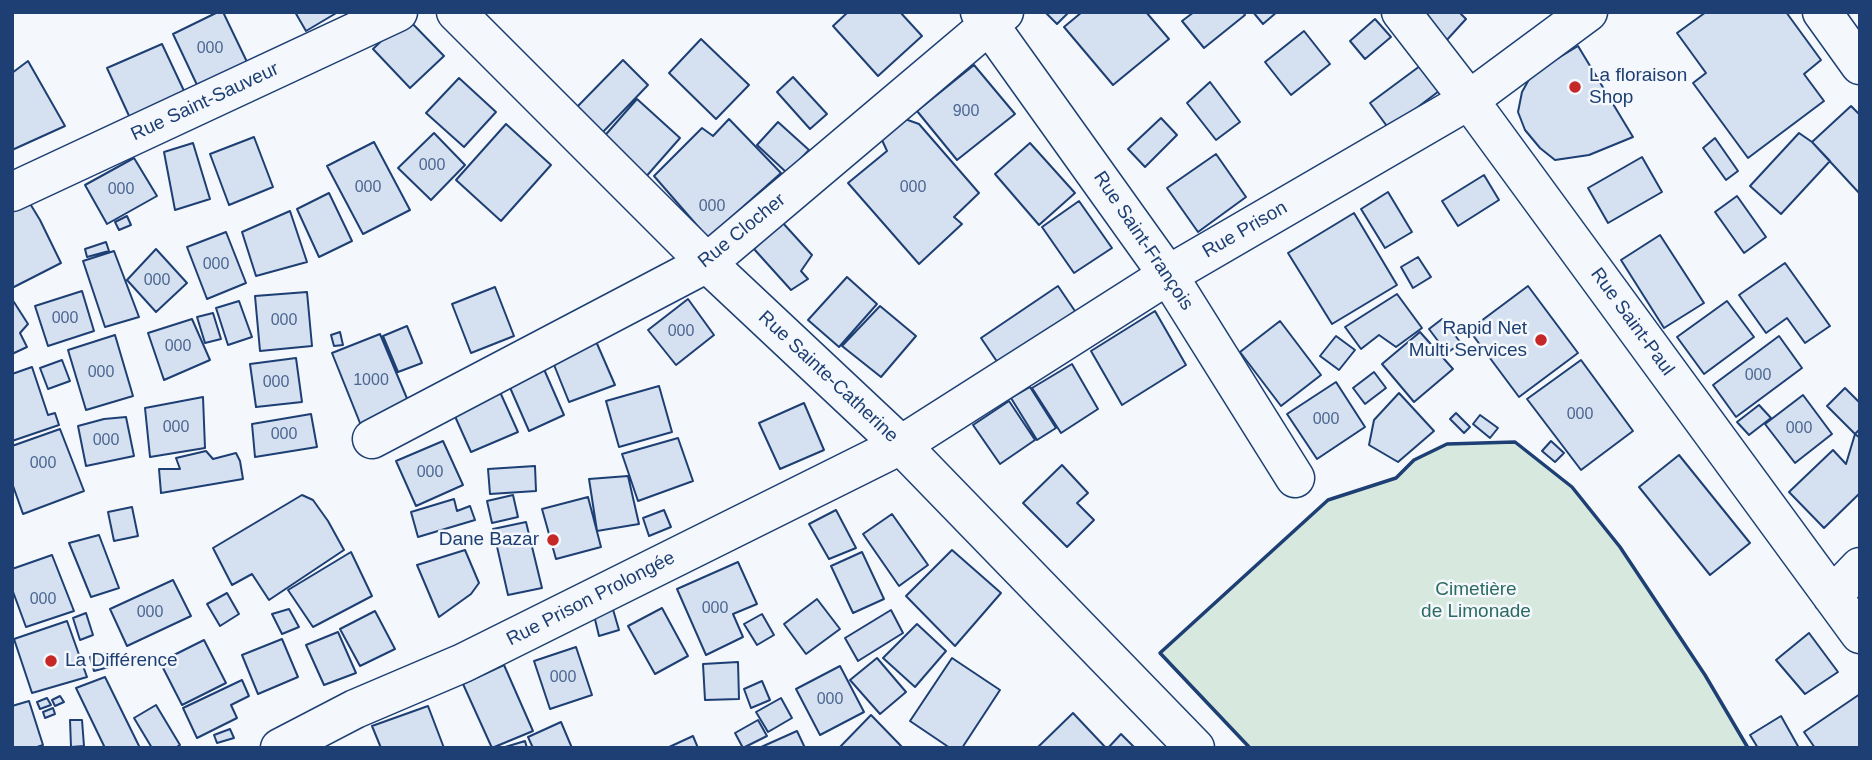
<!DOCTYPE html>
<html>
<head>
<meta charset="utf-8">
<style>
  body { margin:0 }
  #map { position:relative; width:1872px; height:760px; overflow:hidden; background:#f4f7fb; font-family:Helvetica,sans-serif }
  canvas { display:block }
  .frame { position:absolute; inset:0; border:14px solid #1d3f73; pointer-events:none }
</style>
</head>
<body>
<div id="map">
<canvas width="1872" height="760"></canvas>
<div class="frame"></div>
</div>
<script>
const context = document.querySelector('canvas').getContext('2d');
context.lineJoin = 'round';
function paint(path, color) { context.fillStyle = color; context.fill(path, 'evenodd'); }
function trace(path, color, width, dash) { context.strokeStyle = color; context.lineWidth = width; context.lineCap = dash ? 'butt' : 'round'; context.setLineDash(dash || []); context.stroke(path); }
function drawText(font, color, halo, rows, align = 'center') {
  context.font = font + ' Helvetica,sans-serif'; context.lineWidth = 5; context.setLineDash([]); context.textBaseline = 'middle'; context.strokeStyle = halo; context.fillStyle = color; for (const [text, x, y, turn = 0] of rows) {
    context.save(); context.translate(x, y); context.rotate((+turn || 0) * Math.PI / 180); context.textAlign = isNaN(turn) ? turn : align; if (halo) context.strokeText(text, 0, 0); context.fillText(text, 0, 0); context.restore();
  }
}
const green = new Path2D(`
  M1515,442l57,45 48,60 85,128 43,73h-498l-90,-95 168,-153 68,-22 18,-18 33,-16z`);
paint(green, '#d7e8df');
trace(green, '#687fa3', 2);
const building = new Path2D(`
  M218,12h5l25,52 -50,23 -25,-53z
  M295,12h43l-32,19z
  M848,12h52l22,24 -44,40 -45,-50z
  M1045,12h24l-12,12z
  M1082,12h64l23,27 -56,46 -49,-58z
  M1194,12h49l2,3 -41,33 -22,-27z
  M1253,12h24l-14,12z
  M1426,12h33l7,7 -21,23 -25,-23z
  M1706,12h80l35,48 -17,14 20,27 -76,57 -55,-75 13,-10 -29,-40z
  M406,17l38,39 -34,32 -37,-39z
  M1375,19l16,18 -26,22 -15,-18z
  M1304,31l26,33 -39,31 -26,-33z
  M701,39l48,46 -33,34 -47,-46z
  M162,44l23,49 -55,25 -23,-50z
  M1578,46l55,91 -44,18 -34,5 -15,-12 -15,-18 -7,-18 4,-20 10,-18z
  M623,60l25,25 -46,48 -25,-26z
  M28,61l37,65 -53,24v-77z
  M1424,63l19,25 -54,41 -19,-26z
  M974,65l41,49 -58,46 -40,-49z
  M793,77l34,37 -17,15 -33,-37z
  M459,78l37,34 -32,35 -38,-34z
  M1210,82l30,40 -24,18 -29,-37z
  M637,99l43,39 -36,41 -43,-39z
  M1851,106l9,9v79l-48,-52z
  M1161,118l16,17 -32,32 -17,-18z
  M729,119l52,54 -73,65 -54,-62 48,-48 11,8z
  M905,119l14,5 60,69 -25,24 8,7 -43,40 -71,-81 39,-32 -5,-11z
  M778,122l31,28 -22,23 -30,-28z
  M506,124l45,41 -50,56 -45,-41z
  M434,133l31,32 -34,35 -33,-32z
  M1799,133l13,9 18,19 -49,53 -31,-28z
  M254,137l19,50 -44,18 -19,-51z
  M1715,138l23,33 -12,9 -23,-32z
  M374,142l36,68 -47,24 -36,-68z
  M193,143l17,56 -35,11 -11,-58z
  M1030,143l45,50 -36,32 -44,-51z
  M1216,154l30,43 -48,35 -31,-44z
  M1642,157l20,35 -54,31 -20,-35z
  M134,158l23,38 -50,28 -22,-39z
  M1484,175l15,25 -41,26 -16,-25z
  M1388,192l24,40 -27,16 -24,-39z
  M329,193l23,48 -33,16 -22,-48z
  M1737,196l29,41 -22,16 -29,-41z
  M26,197l14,23 21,43 -49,25v-82z
  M1079,201l33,47 -38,25 -32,-46z
  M290,211l17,51 -51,14 -14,-44z
  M1354,213l43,72 -65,39 -44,-71z
  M127,216l4,9 -12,5 -4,-8z
  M782,222l30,33 -11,16 7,8 -17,11 -37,-41z
  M226,232l20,51 -39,16 -20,-52z
  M1660,235l44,68 -40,25 -43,-68z
  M106,242l3,9 -22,6 -2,-8z
  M156,249l31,34 -31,29 -29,-32z
  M114,251l25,66 -34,10 -22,-66z
  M1418,257l13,20 -18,11 -12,-21z
  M1785,263l45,63 -25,17 -18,-25 -21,15 -27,-38z
  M847,277l30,27 -38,43 -31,-27z
  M1058,286l21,31 -77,52 -21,-31z
  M1528,286l50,67 -59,44 -50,-67z
  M495,287l19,49 -43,17 -19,-49z
  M82,291l12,40 -46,15 -13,-40z
  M307,292l5,54 -52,5 -5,-55z
  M1397,294l25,34 -26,19 -17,-12 -18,14 -16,-22z
  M12,299l16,25 -8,9 7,14 -15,7z
  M688,299l26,36 -38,30 -28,-35z
  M239,301l13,36 -24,8 -12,-37z
  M1727,301l27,36 -50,37 -27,-37z
  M880,306l36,30 -35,41 -39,-31z
  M1155,311l31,54 -64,40 -31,-54z
  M213,313l8,26 -16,4 -8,-26z
  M192,319l18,41 -46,20 -16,-47z
  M1442,319l19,24 -14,10 -18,-24z
  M1280,321l41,54 -40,31 -41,-54z
  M407,326l15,37 -24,9 -15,-36z
  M340,332l3,13 -9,1 -3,-11z
  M1420,332l33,37 -39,33 -32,-38z
  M380,334l31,74 -49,20 -30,-75z
  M115,335l18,61 -47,14 -18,-60z
  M1336,336l19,14 -16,20 -19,-14z
  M1779,336l23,32 -66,49 -23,-32z
  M595,339l20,46 -46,17 -19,-47z
  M296,358l6,44 -46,5 -6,-43z
  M62,360l8,21 -22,8 -8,-21z
  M1581,360l52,71 -52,39 -54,-71z
  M1072,364l26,45 -37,24 -29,-45z
  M32,367l16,48 7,-2 4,12 -47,16v-67z
  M543,367l21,48 -35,16 -21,-48z
  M1374,372l12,16 -21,16 -12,-16z
  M1336,382l29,45 -48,32 -30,-45z
  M659,386l13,46 -53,15 -13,-46z
  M1030,387l26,41 -19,12 -26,-42z
  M1845,388l15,15v26l-5,5 -28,-28z
  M500,392l18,40 -47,20 -18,-40z
  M1399,393l35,38 -36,31 -29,-17 5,-25z
  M1803,395l29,39 -37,29 -30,-39z
  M203,397l2,51 -55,9 -5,-49z
  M1009,401l26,39 -35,24 -27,-39z
  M804,403l20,47 -44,19 -21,-46z
  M1759,405l12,13 -22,17 -12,-13z
  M1456,413l14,14 -6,6 -14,-14z
  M311,414l6,33 -62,10 -3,-33z
  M1480,415l18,13 -8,10 -17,-14z
  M126,417l8,39 -48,10 -8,-40 26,-7z
  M60,429l24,62 -61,23 -11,-31v-37z
  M1855,434l5,4v55l-36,35 -35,-36 44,-42 13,14z
  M678,438l15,43 -55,20 -16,-47z
  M443,441l20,44 -47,21 -20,-45z
  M1551,441l13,12 -9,9 -13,-11z
  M206,451l7,8 23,-6 4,8 3,18 -82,14 -2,-24h21l-4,-11z
  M1679,455l71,88 -40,32 -71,-88z
  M1062,465l26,28 -11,10 17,17 -27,27 -44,-44z
  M535,466l1,25 -46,3 -2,-25z
  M628,476l11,48 -42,7 -8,-52z
  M302,495l11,5 15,21 16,29 -75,50 -17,-26 -20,11 -19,-37z
  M513,495l5,22 -26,6 -5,-22z
  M588,497l13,50 -45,12 -14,-50z
  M454,499l3,12 13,-5 5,14 -57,17 -7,-25z
  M132,507l6,29 -24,5 -6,-29z
  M664,510l7,17 -22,9 -6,-18z
  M836,510l20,38 -27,11 -20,-35z
  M892,514l36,51 -29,21 -36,-52z
  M526,522l16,66 -34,7 -15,-66z
  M99,535l20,53 -28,9 -22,-54z
  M465,550l14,33 -8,11 -32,23 -22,-52z
  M952,550l49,43 -46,53 -49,-50z
  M351,552l21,44 -59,31 -25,-37z
  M862,552l22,47 -31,14 -22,-47z
  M52,555l22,56 -48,16 -14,-38v-20z
  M738,562l19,42 -24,10 10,23 -37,18 -29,-66z
  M173,580l18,36 -64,30 -17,-37z
  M227,593l12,21 -19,12 -13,-22z
  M817,599l23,30 -34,25 -22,-30z
  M612,606l7,24 -20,6 -6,-25z
  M662,608l26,48 -33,18 -27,-48z
  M289,609l10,18 -17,7 -10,-20z
  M891,610l12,23 -45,28 -13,-23z
  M375,611l20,38 -35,17 -20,-37z
  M86,613l7,22 -13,5 -7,-22z
  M762,614l12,21 -17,10 -13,-21z
  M67,621l20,56 -55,16 -18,-54z
  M917,624l29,27 -31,36 -32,-29z
  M338,632l18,41 -32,12 -18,-40z
  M1809,633l29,39 -33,22 -29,-34z
  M282,639l16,38 -40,17 -16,-39z
  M204,640l22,43 -44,22 -22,-43z
  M576,647l16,48 -42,14 -16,-48z
  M106,653l3,14 -15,4 -4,-14z
  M877,658l29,34 -26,22 -30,-34z
  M952,658l48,32 -38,58h-12l-40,-27z
  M738,662l1,37 -34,1 -2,-36z
  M504,665l29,66 -41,17 -29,-64z
  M840,666l24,46 -44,23 -24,-46z
  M105,677l35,71h-35l-29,-60z
  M242,680l7,16 -18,9 6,13 -40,20 -14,-30z
  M762,681l8,19 -19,8 -7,-19z
  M1860,694v54h-45l-11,-16z
  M60,696l4,6 -9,4 -3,-6z
  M47,698l4,7 -11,4 -3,-7z
  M781,698l11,20 -24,14 -12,-20z
  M29,701l14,44 -9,3h-22v-42z
  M156,705l24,40 -5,3h-23l-18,-30z
  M428,706l16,42h-63l-9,-22z
  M53,708l2,6 -10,4 -2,-6z
  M1073,713l33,35h-69z
  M871,715l32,33h-64z
  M1781,716l18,32h-41l-8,-13z
  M70,720h12l2,26 -13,1z
  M758,720l9,16 -24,12 -8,-15z
  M561,722l11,26h-39l-5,-11z
  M230,729l4,9 -17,5 -3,-8z
  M797,731l8,17h-46z
  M1121,734l14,14h-27z
  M693,736l5,12h-31z
  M525,741l2,7h-25z`);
paint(building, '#d5e0f0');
trace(building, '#1d3f73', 2);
const minor = new Path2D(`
  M456,12l251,251 194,182 294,303
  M980,12l188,263 127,203
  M1401,12l68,88 391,534
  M1822,12l38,53
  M12,192l386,-180
  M372,439l335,-176 297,-251
  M1832,596l28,-29
  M280,748l75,-39 108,-46 438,-218 267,-170 301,-175 119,-88`);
trace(minor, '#1d3f73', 41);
trace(minor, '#f4f7fb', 38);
trace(new Path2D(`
  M1250,748l-90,-95 168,-153 68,-22 18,-18 33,-16 68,-2 57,45 48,60 85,128 43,73`), '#1d3f73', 3.5);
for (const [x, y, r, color] of [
  [1575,87,7,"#c62828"],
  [1541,340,7,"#c62828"],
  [553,540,7,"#c62828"],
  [51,661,7,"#c62828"]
]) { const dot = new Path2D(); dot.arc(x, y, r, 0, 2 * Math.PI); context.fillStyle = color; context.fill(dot); trace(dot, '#f4f7fb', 2.5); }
drawText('16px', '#4b6792', null, [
  ["000",210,49],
  ["900",966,112],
  ["000",432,166],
  ["000",368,188],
  ["000",913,188],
  ["000",121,190],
  ["000",712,207],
  ["000",216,265],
  ["000",157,281],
  ["000",65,319],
  ["000",284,321],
  ["000",681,332],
  ["000",178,347],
  ["000",101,373],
  ["000",1758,376],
  ["1000",371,381],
  ["000",276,383],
  ["000",1580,415],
  ["000",1326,420],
  ["000",176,428],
  ["000",1799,429],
  ["000",284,435],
  ["000",106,441],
  ["000",43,464],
  ["000",430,473],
  ["000",43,600],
  ["000",715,609],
  ["000",150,613],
  ["000",563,678],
  ["000",830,700]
]);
drawText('19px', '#1d3f73', '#f4f7fb', [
  ["La floraison",1589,76],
  ["Shop",1589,98],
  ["Rapid Net",1527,329,"right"],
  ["Multi Services",1527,351,"right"],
  ["Dane Bazar",539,540,"right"],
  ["La Différence",65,661]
], 'left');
drawText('19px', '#1d3f73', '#f4f7fb', [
  ["Rue Saint-Sauveur",205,102,-25],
  ["Rue Prison",1245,230,-30],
  ["Rue Clocher",742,231,-39],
  ["Rue Saint-François",1143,241,56],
  ["Rue Saint-Paul",1632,322,54],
  ["Rue Sainte-Catherine",828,377,43],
  ["Rue Prison Prolongée",591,599,-27]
]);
drawText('19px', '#2c6c60', '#f4f7fb', [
  ["Cimetière",1476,590],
  ["de Limonade",1476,612]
]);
</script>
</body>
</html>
